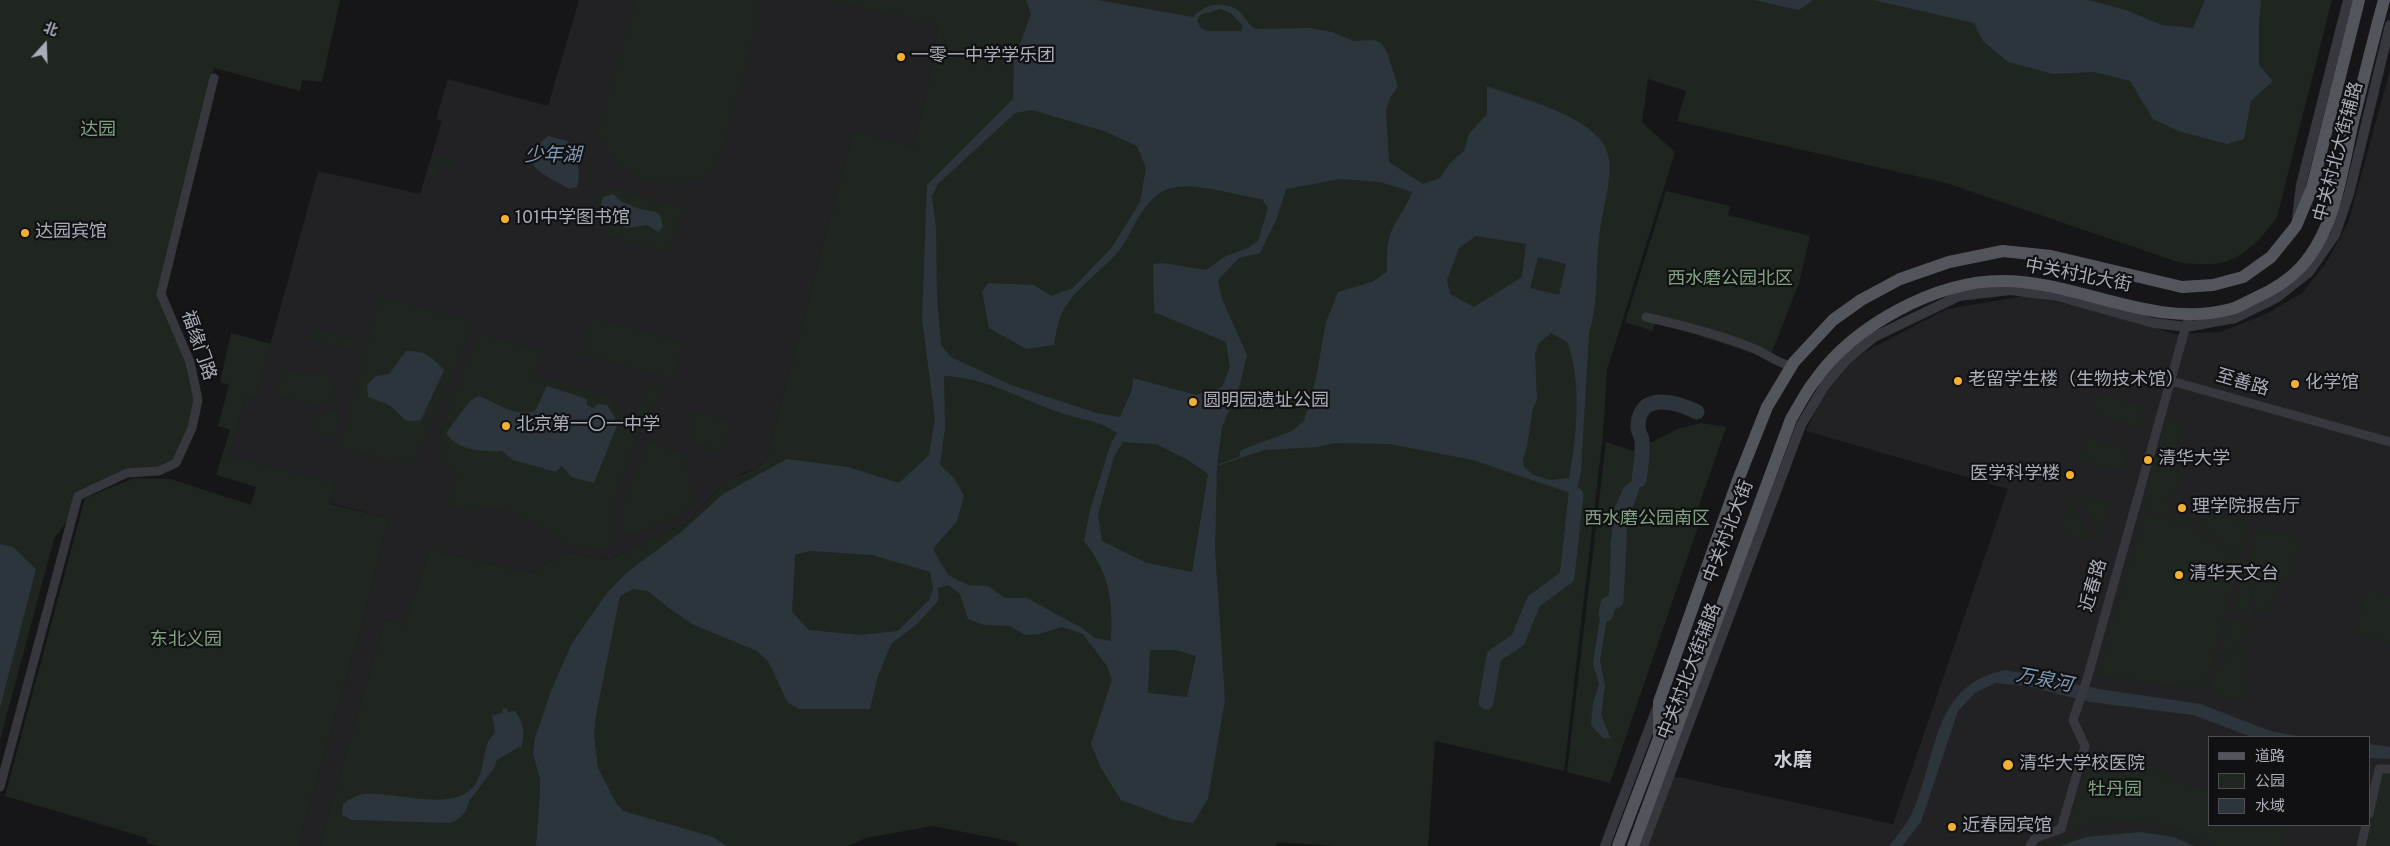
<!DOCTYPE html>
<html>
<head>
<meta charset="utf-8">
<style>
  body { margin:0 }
  #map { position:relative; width:2390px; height:846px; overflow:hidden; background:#161618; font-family:Overpass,"Noto Sans SC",sans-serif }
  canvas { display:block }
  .legend { position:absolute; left:2208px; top:736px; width:162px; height:90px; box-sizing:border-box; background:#111113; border:1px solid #4d4f55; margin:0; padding:6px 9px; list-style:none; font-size:15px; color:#a8adb8 }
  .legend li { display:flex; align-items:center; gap:10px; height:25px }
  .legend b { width:25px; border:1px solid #4d4f55 }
  .north { position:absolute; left:20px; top:20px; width:50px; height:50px; -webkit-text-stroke:4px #111113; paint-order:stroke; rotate:20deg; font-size:14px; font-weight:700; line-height:20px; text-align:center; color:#a8adb8 }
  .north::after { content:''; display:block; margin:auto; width:18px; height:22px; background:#a8adb8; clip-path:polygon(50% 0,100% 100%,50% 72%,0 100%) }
</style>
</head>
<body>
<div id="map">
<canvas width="2390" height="846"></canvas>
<ul class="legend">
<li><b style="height:6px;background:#53555c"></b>道路</li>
<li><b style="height:14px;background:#1e261f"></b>公园</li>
<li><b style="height:14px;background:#2c353c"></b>水域</li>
</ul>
<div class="north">北</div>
</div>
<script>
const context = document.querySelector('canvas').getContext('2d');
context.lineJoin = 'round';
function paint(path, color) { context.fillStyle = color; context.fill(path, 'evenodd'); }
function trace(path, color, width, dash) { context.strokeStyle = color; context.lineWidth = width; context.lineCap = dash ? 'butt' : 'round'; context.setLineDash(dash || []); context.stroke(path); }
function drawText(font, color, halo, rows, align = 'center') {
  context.font = font + ' Overpass,"Noto Sans SC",sans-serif'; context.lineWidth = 4.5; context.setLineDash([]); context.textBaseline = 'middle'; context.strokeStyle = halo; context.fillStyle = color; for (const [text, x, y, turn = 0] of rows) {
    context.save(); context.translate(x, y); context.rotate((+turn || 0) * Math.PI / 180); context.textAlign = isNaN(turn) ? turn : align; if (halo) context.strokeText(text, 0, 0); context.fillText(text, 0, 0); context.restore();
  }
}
paint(new Path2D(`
  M579,0h337l22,25 -13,77 -12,44 -60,-15 -87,329 -10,9 -13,4 -24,15 -32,35 -79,37 -41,-8 -36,21 -101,-24 -26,76 -19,-6 -64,221 1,6h-22l4,-21 61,-211 24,-96 -59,-15 5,-18 -106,-29 16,-59 10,3 63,-229 102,23 22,-73 -6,-2 12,-40 100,27z
  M2390,70v776h-742l26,-70 219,48 115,-335 -202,-58 18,-39 25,-30 25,-15 73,-38 78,-13 62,12 88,26 45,-2 44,-17 38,-22 24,-30 22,-40zM2209,737h160v88h-160z`), '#222225');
paint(new Path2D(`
  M0,0h340l-18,82 -20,-2 -2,11 -86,-23 -53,226 29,68 8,38 -22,63 -17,8 -32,2 -49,23 -4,15 -20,28 -54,201z
  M636,0h119l5,14 -39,141 -13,19 -27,10 -38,-2 -28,-20 -18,-26z
  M828,0h1504l-55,217c-15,21 -31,40 -57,46 -11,3 -27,0 -39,0l-235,-80 -269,-62 9,-30 -38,-12 -6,43 33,30 -68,218 -4,64 -39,337 -129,-30 -7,105h-95l-56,-4 -1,4h-257l-5,-4 -81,-16 -67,12 -18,8h-526l-1,-6 64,-221 19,6 26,-76 101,24 36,-21 41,8 79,-37 39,-42 30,-12 10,-9 87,-329 60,15 12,-44 13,-77z
  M434,155l21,6 -2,8 -14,-4 -4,13 -7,-2z
  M611,189l76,20 -11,19 -7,25 -64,-18 1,-6 -11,-32z
  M1666,191l64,15 -2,9 82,21 -11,47 -30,76 -113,-38 -4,10 -27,-9z
  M380,296l95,27 -63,143 -73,-18z
  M592,317l90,25 -9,37 -91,-25z
  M312,328l44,13 -3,10 -44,-13z
  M231,333l40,11 -16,56 -10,-2 -16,58 106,28 -5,20 59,14 -24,96 -61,211 -4,21h-142l-11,-3v-5l-142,-42 80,-298 49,-20 37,1 80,26 5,-18 -40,-12 14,-45 -12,-4 11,-41 -9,-3z
  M481,333l60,19 -7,24 78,22 -1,8 10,3 -2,8 16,4 11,-38 16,4 -11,30 -13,18 -22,59 -2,48 -11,8 -41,-7 -11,-11 -52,-25 -33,4 -19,-7 10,-32 -15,-5c-6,-49 20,-91 39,-134z
  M291,370l16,5 18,-1 6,3 4,22 -15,6 -39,-8 -4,-6 6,-20z
  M2098,393l48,14 -6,21 -48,-14z
  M342,407l-7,30 -26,-7 10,-14z
  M695,412l36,9 -7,30 -9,1 -28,-14z
  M2167,417l17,5 -14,48 12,5 -6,17 -10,10 8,14 8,2 16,-8 2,5 -7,5 -2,5 -49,-17z
  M1701,423l25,4 -29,84 4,7 -91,265 -43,-11 39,-330 28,9 46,-23z
  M2085,437l43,13 -6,21 -44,-12z
  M647,441l39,14 6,47 -12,14 -50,19 -7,-2 1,-33z
  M2075,493l35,10 -10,34z
  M2069,496l25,46 -35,-10z
  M2209,512l33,10 7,10 -7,24 -47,-31 11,-7z
  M2144,513l49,15 48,31 -37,130 -107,-13z
  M2266,529l35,11 -13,42 -41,-23 7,-26z
  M2247,562l32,20 -10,32 -13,-5z
  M2245,566l8,44 -2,7 -19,-6z
  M2367,590l23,6v47l-34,-10z
  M2230,618l20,6 -4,11 -28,26z
  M2249,637l3,1 -10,39 7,12 -2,5 -16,6 -22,-7 7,-25z
  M2092,752l72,18 4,10 41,11v34h81l-7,21h-68l-45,-21 -37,-4 -35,2 -29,5z
  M2382,773h8v73h-24z
  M2135,831l35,3 29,12h-152l30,-11z`), '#1e261f');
paint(new Path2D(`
  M1026,0h71l96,17c12,-13 31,-17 46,-6 6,6 9,13 16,18l54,-1 23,4 22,9 20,-1 7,3 6,9 11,35 -7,9 -5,14 3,52 34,22 17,-6 10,-15 14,-12 5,-17 18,-20v-28c33,13 117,31 122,73 3,24 -8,55 -10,80 -4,31 0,64 -10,94l-8,138 -5,24 -103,-35 -84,-16 -54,-1 -18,4 -53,3 -47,16 -2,84 10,150 -17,99 -15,24 -19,-3 -53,-20 -20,-32 -10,-24 21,-64 -5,-14 -24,-32 -21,-7 -23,7 -14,1 -15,-9 -26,-1 -16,-6 -8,-25 -12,-9 -10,3v13l-21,23 -26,20 -14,35 -7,30h-70l-12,-6 -20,-42 -11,-10 -63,-26 -24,-16 -22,-18 -15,-2 -13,7 -24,119 -2,20 4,33 18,35 7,8 90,26 14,9h-191l4,-54v-13l-7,-25 2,-16 16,-47 21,-48 35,-50 19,-20 54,-40 43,-39 64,-35 61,8 51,16 30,-28 6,-36 -13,-100 5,-134 86,-86 1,-38 17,-47zM1221,9l10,4 12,13 -2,5h-34l-6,-3 -4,-7 3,-6zM1032,110l72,21 33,15 9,22 -6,34 -28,45 -39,41 -22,8 -17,-11 -46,-2 -6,9 7,36 37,21 28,-4c2,-10 3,-21 7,-30 11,-24 39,-43 56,-62 18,-21 23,-53 51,-64 23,-9 69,7 94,10l6,9 -10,33 -10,7 -22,8 -20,14 -43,-7 -10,1 1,48 72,30 4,25 -8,20 -26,8 -63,-17 -1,12 -12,27 -23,-4 -86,-28 -60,-28 -10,-12 -4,-47 -1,-70 -4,-32 6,-12 77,-71zM1340,179l40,3 32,10c-5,15 -15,26 -21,40 -5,12 -4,27 -4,40l-15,10 -34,10 -12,30 -10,56 -12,43 -12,10 -51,19 -2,7 -22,8 5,-38 17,-39 8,-33 -25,-56 -4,-19 21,-22 21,-5 17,-35 9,-29zM1476,236l50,8 -4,33 -48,30 -24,-13 -3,-14 12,-32zM1538,257l28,7 -7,31 -29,-7zM1551,333l16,9c15,37 10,96 2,136l-19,2 -16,-5 -10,-8 -1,-7 4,-14 6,-38 4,-8 -2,-47 4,-10zM944,376c43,1 80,25 120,38 19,6 36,7 53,19l-6,10 -21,67 -6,31c26,34 29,58 27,100l-16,-3 -13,-10 -55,-30h-22l-17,-12 -20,-1 -20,-10 -15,-26 24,-28 7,-25 -10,-18 -14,-13 5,-37zM1123,442l33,2 32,16 20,14 -16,98 -45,-9 -45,-22 -4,-27 16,-57zM810,551l62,4 58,17 3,17 -4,11 -31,31 -38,4 -51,-5 -17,-18 3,-57zM1150,650h26l20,6 -9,41 -39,-4z
  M1754,0h59l-14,10z
  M1873,0h215l38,10 36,15 31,3 12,-28h56l-2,24v41l14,16 -22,20 -7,38 -17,5 -49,-13 -25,-12 -23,-38 -36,-9 -41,2 -45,-12 -25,-21 -9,-18z
  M548,136l20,5c8,14 14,31 9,46l-8,2c-24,-15 -58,-25 -21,-53z
  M613,194l9,8 18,7 16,3 4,3 3,11 -4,6 -12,-7 -20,3 -20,-7 -6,-17 2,-7z
  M406,351c20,0 25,5 38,19l-23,50c-20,5 -17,-5 -31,-14 -6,-4 -15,-6 -22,-9l-1,-12 9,-9 13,-2z
  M547,386l40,13v6l6,3 5,-4 9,1 11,18 -24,60 -23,-6 -9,-11 -6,6 -43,-12 -11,-9c-18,1 -45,0 -56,-18l24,-32 9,-5c20,8 34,21 56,15z
  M1638,460h5l-1,22 -23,62 3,10 -7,49 -6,4 -9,53 5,26 -4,29 10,24 -8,-1 -12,-13 2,-22 6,-19 -6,-20 9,-60 9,-9 5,-27 -6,-24 4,-15 -3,-13 13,-29 9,-7z
  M0,544l13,3 23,22 -36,139z
  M2006,670l93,19 102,15 69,27 32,6h-50l-59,-22 -103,-13 -63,-16 -32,-3 -20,10 -17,18 -37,111 -19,24h-13c9,-11 18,-22 24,-35 25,-57 19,-127 93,-141z
  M507,708l1,4 7,-1c8,10 11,24 6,37l-2,-1 -22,13 -3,8 -24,32 -5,12 -8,8 -8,3 -97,-3 -10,-5 1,-11c7,-5 15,-10 24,-10 29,-2 87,19 108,-9 8,-11 8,-28 12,-40 1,-5 6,-9 8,-13l-3,-17 10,-2v-4z
  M2369,744l21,3v12l-21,-1z
  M2140,832l34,5 20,9h-134l26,-9z`), '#2c353c');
trace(new Path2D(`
  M1639,480c2,-13 4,-27 3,-40 -1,-5 -5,-10 -4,-15 2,-34 39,-23 59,-13
  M1606,614l2,-10 8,-3 4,-81
  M1486,702l8,-46 24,-16 16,-39 33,-24 9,-82`), '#2c353c', 15);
trace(new Path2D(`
  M1646,317c35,8 71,17 104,30 15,5 27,17 42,19
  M2171,381l219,61
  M0,787l78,-291 49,-23 32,-2 17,-8 16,-35 6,-28 -8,-38 -29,-68 53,-216
  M2369,814l10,-45h11
  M2030,846l5,-8 26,-9 24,-83 -12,-26 14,-41 102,-364
  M2361,846l5,-21`), '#37383d', 9);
trace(new Path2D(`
  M2297,218l4,-33 47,-185
  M1605,846l52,-138
  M1643,846l158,-421 24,-40 22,-26 27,-22 85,-41 51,-6 47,6 97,27 32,4 49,-9 41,-20 33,-26 26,-37 14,-41 41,-169`), '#37383d', 10);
trace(new Path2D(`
  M1618,846l41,-108v-36l79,-222 29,-73 27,-45 39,-42 28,-20 39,-21 49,-17 54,-11 48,5 131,31 31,-2 30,-8 28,-20 25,-31 16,-38 47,-188
  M1633,846l158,-427c8,-13 15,-28 25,-40 38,-53 119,-98 186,-98 77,0 152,49 229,28 8,-2 16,-7 24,-11 16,-7 34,-18 46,-31 35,-38 41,-98 52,-145 10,-41 20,-82 31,-122`), '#53555c', 12);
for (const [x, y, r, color] of [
  [901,57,5,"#f2b134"],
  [505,219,5,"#f2b134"],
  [25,233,5,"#f2b134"],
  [1958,381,5,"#f2b134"],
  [2295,384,5,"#f2b134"],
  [1193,402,5,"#f2b134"],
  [506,426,5,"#f2b134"],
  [2148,460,5,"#f2b134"],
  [2070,475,5,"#f2b134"],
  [2182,508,5,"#f2b134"],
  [2179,575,5,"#f2b134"],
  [2008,765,6,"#f2b134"],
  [1952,827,5,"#f2b134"]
]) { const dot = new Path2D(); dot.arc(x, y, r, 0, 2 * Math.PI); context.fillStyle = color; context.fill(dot); trace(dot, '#111113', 2); }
drawText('18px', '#a8adb8', '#111113', [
  ["一零一中学学乐团",911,57],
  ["101中学图书馆",515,219],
  ["达园宾馆",35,233],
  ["老留学生楼（生物技术馆）",1968,381],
  ["化学馆",2305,384],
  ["圆明园遗址公园",1203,402],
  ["北京第一〇一中学",516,426],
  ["清华大学",2158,460],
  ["医学科学楼",2060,475,"right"],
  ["理学院报告厅",2192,508],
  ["清华天文台",2189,575],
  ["清华大学校医院",2019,765],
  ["近春园宾馆",1962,827]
], 'left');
drawText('18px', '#7fa381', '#111113', [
  ["达园",98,131],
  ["西水磨公园北区",1730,280],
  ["西水磨公园南区",1647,520],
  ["东北义园",186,641],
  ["牡丹园",2115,791]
]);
drawText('18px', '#a8adb8', '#111113', [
  ["中关村北大街辅路",2340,152,-75],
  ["中关村北大街",2078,277,11],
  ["福缘门路",197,346,71],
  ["至善路",2242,384,16],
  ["中关村北大街",1730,532,-69],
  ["近春路",2095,586,-74],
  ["中关村北大街辅路",1691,672,-69]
]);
drawText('italic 19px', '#7f9bb3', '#111113', [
  ["少年湖",553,157],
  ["万泉河",2044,682,11]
]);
drawText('bold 19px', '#c9ccd4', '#111113', [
  ["水磨",1793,762]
]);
</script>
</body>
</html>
